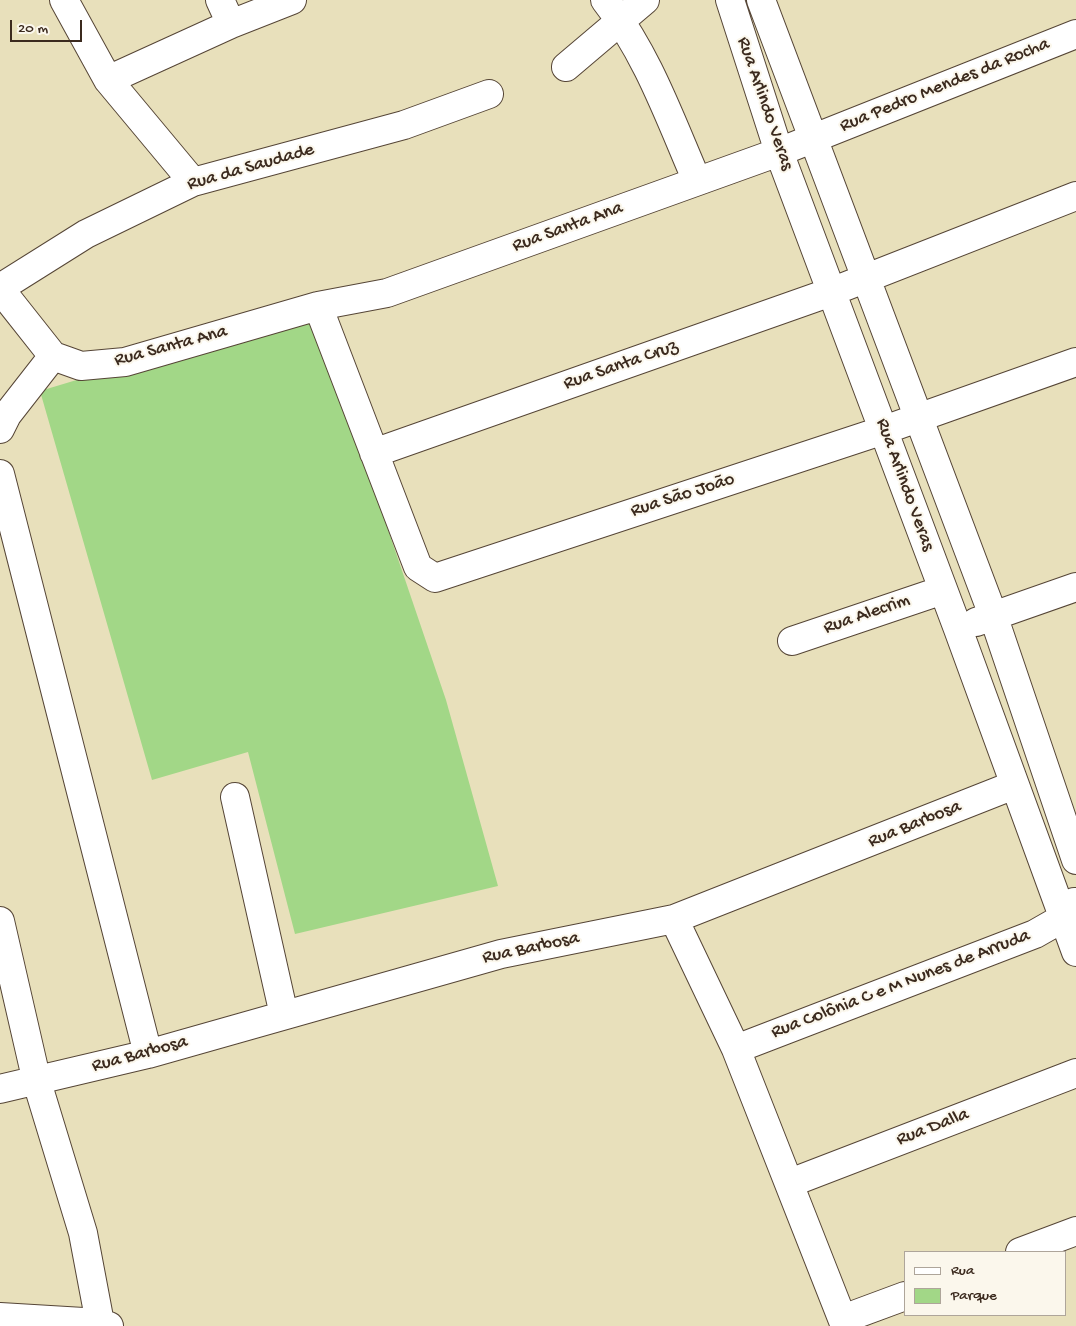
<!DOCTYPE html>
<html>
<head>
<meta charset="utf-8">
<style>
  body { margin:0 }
  #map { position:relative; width:1076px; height:1326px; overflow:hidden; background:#e8e0bb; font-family:"Gochi Hand",sans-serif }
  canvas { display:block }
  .legend { position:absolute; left:904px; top:1251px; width:162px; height:65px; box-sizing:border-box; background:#fbf7ec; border:1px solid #aea59a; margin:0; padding:6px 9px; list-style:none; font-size:15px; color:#3b2a1e }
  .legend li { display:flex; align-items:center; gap:10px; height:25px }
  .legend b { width:25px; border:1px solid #aea59a }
  .scale { position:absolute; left:10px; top:20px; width:72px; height:22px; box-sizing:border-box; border:2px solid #3b2a1e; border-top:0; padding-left:6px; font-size:15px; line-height:18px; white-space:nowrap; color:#3b2a1e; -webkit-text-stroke:4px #fbf7ec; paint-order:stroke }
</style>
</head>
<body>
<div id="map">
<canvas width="1076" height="1326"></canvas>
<ul class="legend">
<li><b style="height:6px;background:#fff"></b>Rua</li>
<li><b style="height:14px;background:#a2d787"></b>Parque</li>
</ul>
<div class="scale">20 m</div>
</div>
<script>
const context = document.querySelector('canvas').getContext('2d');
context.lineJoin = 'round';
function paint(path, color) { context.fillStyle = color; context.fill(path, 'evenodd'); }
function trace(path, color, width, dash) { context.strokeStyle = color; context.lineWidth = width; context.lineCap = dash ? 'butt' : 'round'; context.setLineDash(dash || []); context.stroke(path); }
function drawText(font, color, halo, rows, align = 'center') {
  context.font = font + ' "Gochi Hand",sans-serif'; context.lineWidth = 4; context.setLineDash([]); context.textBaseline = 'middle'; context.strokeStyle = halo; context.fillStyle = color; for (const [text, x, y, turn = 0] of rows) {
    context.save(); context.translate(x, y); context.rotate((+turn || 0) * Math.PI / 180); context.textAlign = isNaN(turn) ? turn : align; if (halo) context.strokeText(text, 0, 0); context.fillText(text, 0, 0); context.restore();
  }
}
paint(new Path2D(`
  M313,309l133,391 52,186 -203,48 -47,-182 -96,28 -112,-389z`), '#a2d787');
const minor = new Path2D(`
  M64,0l44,80 85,102
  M220,0l11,24
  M605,0c42,53 65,119 92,181
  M730,0l49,152 179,477 118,323
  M761,0l232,615 83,245
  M566,67l79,-67
  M108,80l123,-56 61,-24
  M0,288l86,-54 107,-52 211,-57 85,-31
  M0,289l53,67 28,10 44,-4 193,-56 69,-13 392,-141 297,-118
  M318,306l100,261 17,11 449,-148 192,-68
  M0,429l7,-14 46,-59
  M374,453l457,-161 245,-96
  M0,474l148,580
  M976,622l100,-35
  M792,641l151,-51
  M235,797l49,218
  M674,919l62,130 109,277
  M0,921l37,161 46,151 17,90
  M736,1049l299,-115 28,-16 11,-16
  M0,1089l148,-35 353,-100 173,-35 340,-134
  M790,1183l286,-110
  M1020,1252l56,-21
  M0,1317l100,6 9,3
  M843,1319l62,-23`);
trace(minor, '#554536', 30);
trace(minor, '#fff', 28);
drawText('19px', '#3b2a1e', '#fbf7ec', [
  ["Rua Pedro Mendes da Rocha",945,86,-22],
  ["Rua Arlindo Veras",764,104,71],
  ["Rua da Saudade",251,168,-16],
  ["Rua Santa Ana",568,228,-20],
  ["Rua Santa Ana",171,347,-15],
  ["Rua Santa Cruz",621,366,-19],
  ["Rua Arlindo Veras",904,485,70],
  ["Rua São João",683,496,-18],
  ["Rua Alecrim",867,615,-19],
  ["Rua Barbosa",915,825,-22],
  ["Rua Barbosa",531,949,-12],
  ["Rua Colônia C e M Nunes de Arruda",901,985,-21],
  ["Rua Barbosa",140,1055,-15],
  ["Rua Dalla",933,1128,-21]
]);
</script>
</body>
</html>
